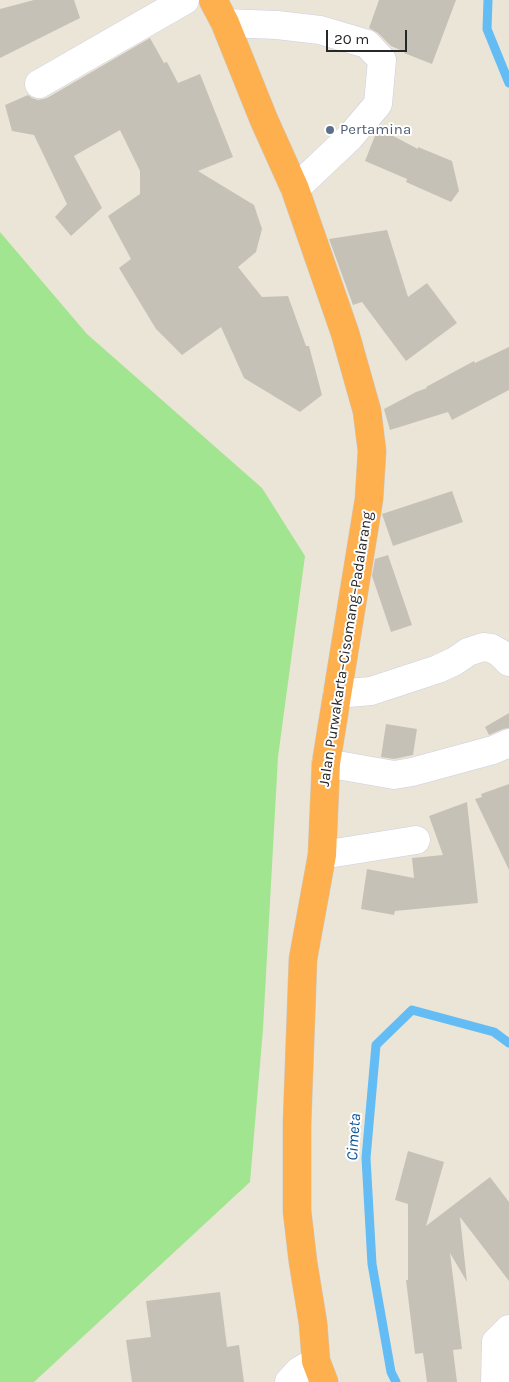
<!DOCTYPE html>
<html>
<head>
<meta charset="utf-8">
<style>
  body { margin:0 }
  #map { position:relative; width:509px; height:1382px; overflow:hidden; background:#ebe5d7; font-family:Karla,sans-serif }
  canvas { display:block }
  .scale { position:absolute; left:326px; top:30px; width:81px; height:22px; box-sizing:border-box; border:2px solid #272727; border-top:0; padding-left:6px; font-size:15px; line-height:18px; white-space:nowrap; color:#272727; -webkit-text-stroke:4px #fff; paint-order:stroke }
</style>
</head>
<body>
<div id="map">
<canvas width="509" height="1382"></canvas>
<div class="scale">20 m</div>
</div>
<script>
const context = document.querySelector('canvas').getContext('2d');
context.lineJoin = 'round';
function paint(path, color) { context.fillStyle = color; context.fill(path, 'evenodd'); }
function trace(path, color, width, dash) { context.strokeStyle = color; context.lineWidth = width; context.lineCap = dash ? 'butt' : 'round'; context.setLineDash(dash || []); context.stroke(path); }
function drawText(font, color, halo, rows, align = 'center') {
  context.font = font + ' Karla,sans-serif'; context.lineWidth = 4; context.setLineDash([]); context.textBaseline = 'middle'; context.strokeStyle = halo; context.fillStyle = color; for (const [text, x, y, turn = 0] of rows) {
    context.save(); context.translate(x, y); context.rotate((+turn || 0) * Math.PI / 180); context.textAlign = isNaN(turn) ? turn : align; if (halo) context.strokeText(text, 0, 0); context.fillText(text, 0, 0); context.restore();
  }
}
paint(new Path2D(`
  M0,232l87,102 175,154 43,68 -27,201 -15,272 -13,153 -216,200h-34z`), '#a2e590');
trace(new Path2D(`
  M488,0l-1,29 22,54
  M396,1382l-5,-10 -19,-108 -6,-106 10,-113 36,-35 82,22 15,11`), '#63bcf4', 9);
paint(new Path2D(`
  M34,0h40l6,18 -80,40v-49z
  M379,0h77l-24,64 -28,-11 1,-1 -14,-6 -13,-13 -9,-5z
  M150,38l14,25 3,-1 11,21 22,-9 33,83 -35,14 56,34 8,24 -6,23 -18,15 24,30 26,-1 18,50h3l13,49 -22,17 -56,-34 -23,-51 -39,28 -26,-26 -37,-61 12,-9 -23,-43 32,-22v-23l-20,-41 -46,26 28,52 -31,28 -16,-19 12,-13 -33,-69 -22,-4 -7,-26 23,-10 4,3 6,2 9,-2z
  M378,128l40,21v-2l34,14 7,30 -8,11 -45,-20 1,-3 -42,-18z
  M387,230l21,67 19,-14 30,40 -51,38 -44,-59 -9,3 -24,-66z
  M509,347v43l-57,30 -4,-8 -58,18 -6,-21 32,-17 11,-4 -1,-1 48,-26 1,2z
  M452,491l11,31 -70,24 -11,-32z
  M388,555l24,70 -21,7 -19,-56 3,-17z
  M509,713v15l-6,1 -14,6 -4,-8z
  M386,724l31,5 -4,26 -19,4 -13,-2z
  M509,784v86l-34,-71 7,-2 -1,-3z
  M467,802l11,101 -83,8 -1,4 -33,-6 6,-40 47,9 -2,-20 31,-3 -14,-39z
  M408,1151l36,11 -18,64 64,-49 19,25v79l-49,-64 7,65 -17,-29 12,96 -9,1 4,32h-30l-4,-29 -8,1 -9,-74h2v-76l-13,-4z
  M220,1292l7,55 12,-2 5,37h-112l-6,-42 25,-3 -5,-36z`), '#c6c1b7');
const minor = new Path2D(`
  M225,23l52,2 43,5 47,14 15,16 -4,44 -28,33 -55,52
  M39,84l146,-84
  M337,694l34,-3 67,-22 17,-8 13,-9 15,-5 8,1 9,5 9,9
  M326,763l68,12 18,-3 81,-22 16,-7
  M322,855l94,-15
  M289,1382l10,-11 17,-10
  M495,1382l1,-40 13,-13`);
const highway = new Path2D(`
  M213,0l12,23 39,97 31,69 50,144 22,78 5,40 -3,48 -43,264 -4,92 -19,104 -6,165v87l6,51 10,61 3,38 8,21`);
trace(minor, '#cccee1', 29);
trace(highway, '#cbcbcb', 29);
trace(minor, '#fff', 28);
trace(highway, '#ffb04e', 28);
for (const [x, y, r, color] of [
  [330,130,5,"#5c6f8a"]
]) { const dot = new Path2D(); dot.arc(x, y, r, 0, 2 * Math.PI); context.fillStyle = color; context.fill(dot); trace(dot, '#fff', 2); }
drawText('15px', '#4e5e75', '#fff', [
  ["Pertamina",340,130]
], 'left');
drawText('15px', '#272727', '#fff', [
  ["Jalan Purwakarta–Cisomang–Padalarang",346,649,-81]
]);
drawText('italic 16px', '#07569b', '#fff', [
  ["Cimeta",354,1137,-86]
]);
</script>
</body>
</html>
